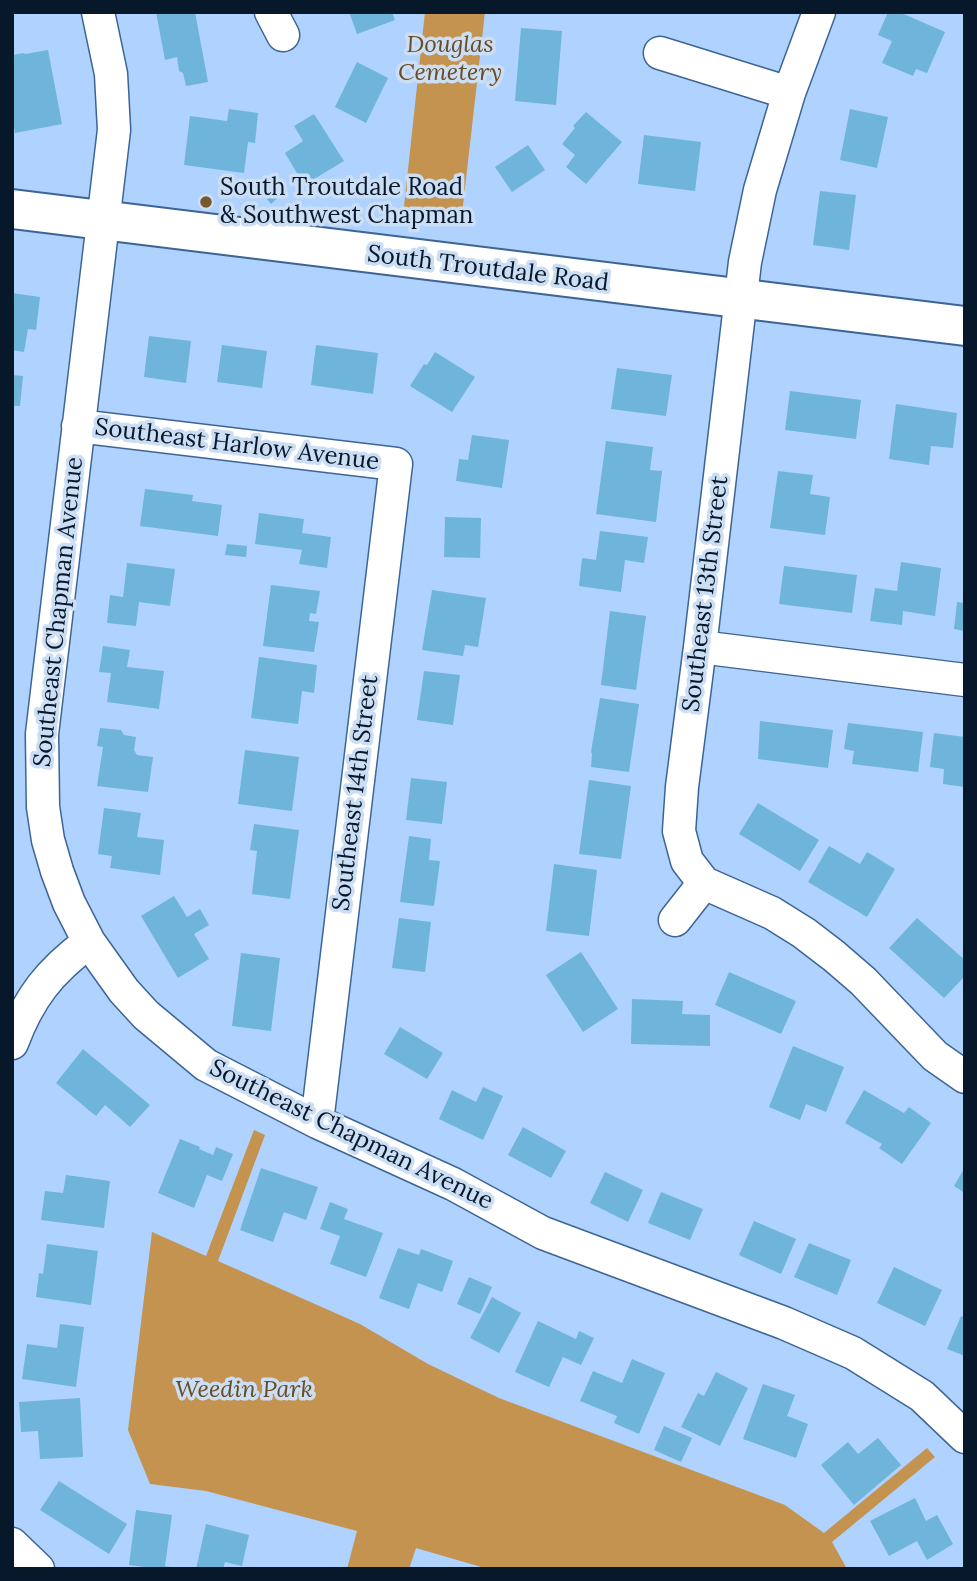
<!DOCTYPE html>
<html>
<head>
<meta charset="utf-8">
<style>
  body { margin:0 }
  #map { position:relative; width:977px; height:1581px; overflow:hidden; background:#afd2fe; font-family:Lora,serif }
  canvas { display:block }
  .frame { position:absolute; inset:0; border:14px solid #07182b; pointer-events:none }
</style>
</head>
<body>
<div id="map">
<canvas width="977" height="1581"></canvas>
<div class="frame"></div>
</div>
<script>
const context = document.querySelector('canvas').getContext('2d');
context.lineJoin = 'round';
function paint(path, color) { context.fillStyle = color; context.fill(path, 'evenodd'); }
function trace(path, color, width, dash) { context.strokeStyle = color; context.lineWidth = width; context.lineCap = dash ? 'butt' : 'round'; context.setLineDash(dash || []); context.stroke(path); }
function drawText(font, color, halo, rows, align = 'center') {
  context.font = font + ' Lora,serif'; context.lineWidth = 7; context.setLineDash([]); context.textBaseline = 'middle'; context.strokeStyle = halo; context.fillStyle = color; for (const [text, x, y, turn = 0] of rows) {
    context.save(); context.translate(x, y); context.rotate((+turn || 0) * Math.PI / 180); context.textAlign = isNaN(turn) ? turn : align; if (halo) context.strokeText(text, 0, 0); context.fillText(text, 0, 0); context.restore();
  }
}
paint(new Path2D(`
  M425,12h60l-24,211 -58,-7z
  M254,1130l11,5 -47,126 142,63 68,40 71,34 286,107 39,28 103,-85 8,9 -103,85 15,27h-359l-72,-21 -7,21h-62l10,-38 -151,-40 -56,-7 -22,-54 24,-198 54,24z`), '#c3934f');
paint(new Path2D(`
  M156,12h39l13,70 -22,4 -3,-13 -4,-2 -2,-14 -12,3z
  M349,12h43l3,8 -38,14z
  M888,12h11l46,20 -18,41 -11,-4 -3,7 -31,-13 10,-22 -14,-6z
  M521,28l41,3 -6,74 -41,-4z
  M48,50l14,74 -47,9 -3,-18v-60l12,-2 1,1z
  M357,62l31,16 -22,45 -31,-16z
  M229,109l29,4 -3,30 -7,-1 -4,31 -60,-8 6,-49 37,5z
  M850,109l38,8 -11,51 -37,-8z
  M586,112l36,30 -36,42 -20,-17 9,-12 -13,-11 13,-16 -2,-2z
  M314,114l30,47 -40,24 -19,-32 18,-12 -9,-15z
  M644,135l57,7 -6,49 -57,-7z
  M528,145l17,25 -33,22 -17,-25z
  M272,178l12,14 -13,12 -12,-15z
  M820,191l36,4 -7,55 -36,-5z
  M12,293l28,4 -4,33 -8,-1 -4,23 -12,-2z
  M149,336l42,5 -5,42 -42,-6z
  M222,345l45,6 -5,37 -45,-6z
  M316,345l62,8 -5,41 -62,-9z
  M435,352l40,25 -23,35 -42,-26 14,-22 3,1z
  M617,368l55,7 -6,41 -55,-7z
  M12,375l11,1 -3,30h-8z
  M790,391l71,9 -5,39 -71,-9z
  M896,404l61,9 -4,35 -22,-2 -2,19 -40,-6z
  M472,435l37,5 -7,48 -46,-7 3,-22 9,1z
  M606,441l47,6 -3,23 12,1 -6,51 -60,-8z
  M778,471l35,4 -3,19 20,3 -5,38 -55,-7z
  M145,489l48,6 -1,6 30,4 -4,31 -78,-10z
  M259,513l45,6 -2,14 29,4 -4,31 -28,-4 3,-14 -47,-6z
  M445,517l36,1 -1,40 -36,-1z
  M600,531l48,6 -4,26 -19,-3 -4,32 -42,-6 3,-28 14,2z
  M227,544l20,2 -1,11 -21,-2z
  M901,562l40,6 -6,48 -32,-5 -1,14 -32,-4 5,-33 22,3z
  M127,563l48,6 -5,37 -31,-4 -3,24 -29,-3 3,-28 13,2z
  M784,566l73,9 -5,38 -73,-9z
  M271,585l49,6 -4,23 -6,-1 -1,8 10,1 -5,30 -51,-6z
  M432,590l54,8 -8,49 -13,-2 -2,11 -41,-6z
  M957,602l8,1v28l-11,-2z
  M610,611l36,5 -10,74 -35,-5z
  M103,646l27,4 -3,17 37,4 -5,38 -52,-7 4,-29 -12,-1z
  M259,657l58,8 -3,28 -12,-2 -4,33 -47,-6z
  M424,671l36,4 -7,50 -36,-5z
  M600,698l39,6 -10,68 -38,-5 1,-13 -1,-2z
  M760,721l73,9 -5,38 -70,-9z
  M848,723l75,9 -5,40 -66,-8 2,-13 -10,-2z
  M100,728l21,2 3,5 12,2 -2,13 3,5 16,2 -5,35 -51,-6 6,-39 -6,-1z
  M934,733l31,4v50l-22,-3 1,-15 -14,-2z
  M245,750l54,7 -7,54 -54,-7z
  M411,778l36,4 -5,42 -36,-4z
  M589,780l42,6 -10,73 -42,-5z
  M758,803l61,37 -19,31 -61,-37z
  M104,808l37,5 -4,24 27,3 -4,35 -50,-7 2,-12 -14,-2z
  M254,824l45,6 -9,69 -38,-5 5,-43 -7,-1z
  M409,836l22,3 -2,21 11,1 -6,45 -34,-4z
  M829,846l31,18 7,-12 28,17 -28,48 -59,-35z
  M554,864l43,6 -8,66 -43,-5z
  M174,896l13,21 13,-8 9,16 -15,9 15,25 -31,19 -37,-62z
  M399,918l32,4 -6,50 -33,-4z
  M917,918l48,42v16l-21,22 -55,-50z
  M581,952l37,57 -35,23 -37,-57z
  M241,953l39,5 -9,73 -39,-5z
  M729,972l67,29 -15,33 -66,-29z
  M632,999l51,2 -1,13 28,1v31l-79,-2z
  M400,1027l43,26 -16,26 -43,-25z
  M793,1046l51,21 -18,45 -20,-8 -6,16 -31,-13z
  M83,1049l67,56 -20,22 -25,-22 -9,11 -40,-33z
  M483,1087l20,9 -20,44 -44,-21 13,-29 24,12z
  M864,1090l40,23 5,-6 22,16 -29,41 -23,-16 3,-4 -37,-21z
  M523,1127l43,24 -15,27 -43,-23z
  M180,1139l20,8 -1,2 14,6 3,-8 17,7 -11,27 -15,-6 -13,33 -36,-15z
  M965,1167v26l-11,-7z
  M261,1168l57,19 -12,33 -22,-8 -11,30 -33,-12z
  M605,1172l38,18 -15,32 -38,-19z
  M66,1175l44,6 -6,47 -63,-8 4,-29 18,2z
  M661,1192l42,17 -13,31 -42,-17z
  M330,1202l18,7 -4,10 39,14 -17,44 -36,-13 10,-28 -20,-7z
  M754,1221l42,18 -15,35 -42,-19z
  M809,1243l42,17 -14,35 -43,-18z
  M47,1244l51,7 -7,54 -55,-8 3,-24 4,1z
  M398,1248l21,7 2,-6 32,12 -11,31 -24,-9 -9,26 -30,-11z
  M894,1267l48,23 -17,36 -48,-23z
  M469,1277l23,10 -12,27 -23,-10z
  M492,1297l29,16 -22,40 -29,-15z
  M961,1316l4,1v39l-18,-7z
  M538,1321l38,18 3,-8 15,7 -13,27 -18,-8 -14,30 -34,-15z
  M60,1324l24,3 -8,60 -54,-8 5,-35 30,4z
  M632,1359l33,14 -26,61 -25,-11 3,-7 -37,-15 13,-30 29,12z
  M716,1372l32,16 -28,58 -39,-19 17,-34 6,3z
  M763,1384l32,11 -8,21 21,8 -12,34 -53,-19z
  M80,1398l3,59 -43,2 -2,-28 -17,1 -2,-30z
  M664,1426l28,12 -11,24 -27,-12z
  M878,1438l23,27 -47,40 -33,-40 27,-23 10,12z
  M59,1481l68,43 -18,30 -69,-44z
  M915,1498l11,23 11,-6 16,29 -26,16 -10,-19 -28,15 -19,-35z
  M136,1510l36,5 -7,51 5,1v2h-26v-2l-15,-2z
  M206,1524l43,11 -7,31 -17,-4 -2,7h-27z`), '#6fb5db');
const minor = new Path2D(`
  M98,12l13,62 3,56 -72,604 1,73 5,33 9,31 12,32 20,39 35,49 22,24 60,50 111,57 136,62 90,49 241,90 69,30 69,43 43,41
  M271,12l12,23
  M819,12l-30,81 -29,97 -15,72 -45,385 -18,140 -3,44 8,30 17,22 68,30 32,20 30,23 29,25 72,75 30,21
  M660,53l129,40
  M78,426l318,38 -79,658
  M700,647l265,33
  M675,920l29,-37
  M12,1043c17,-46 38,-72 77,-101
  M12,1544l26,25`);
const secondary = new Path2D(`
  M12,209l953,117`);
trace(minor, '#3c6595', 35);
trace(secondary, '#3c6595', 42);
trace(minor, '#fff', 32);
trace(secondary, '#fff', 38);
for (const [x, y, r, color] of [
  [206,202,7,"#77582d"]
]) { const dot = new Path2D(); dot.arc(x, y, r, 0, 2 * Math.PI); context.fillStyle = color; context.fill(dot); trace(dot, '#ccdef4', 2.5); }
drawText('italic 24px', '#684c25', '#ccdef4', [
  ["Douglas",450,45],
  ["Cemetery",450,73],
  ["Weedin Park",244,1390]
]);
drawText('24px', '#07182b', '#ccdef4', [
  ["South Troutdale Road",220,188],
  ["& Southwest Chapman",220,216]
], 'left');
drawText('24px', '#07182b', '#ccdef4', [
  ["South Troutdale Road",488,269,7],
  ["Southeast Harlow Avenue",237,445,7],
  ["Southeast 13th Street",706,594,-83],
  ["Southeast Chapman Avenue",59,612,-84],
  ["Southeast 14th Street",356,793,-83],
  ["Southeast Chapman Avenue",351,1135,26]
]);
</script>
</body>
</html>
